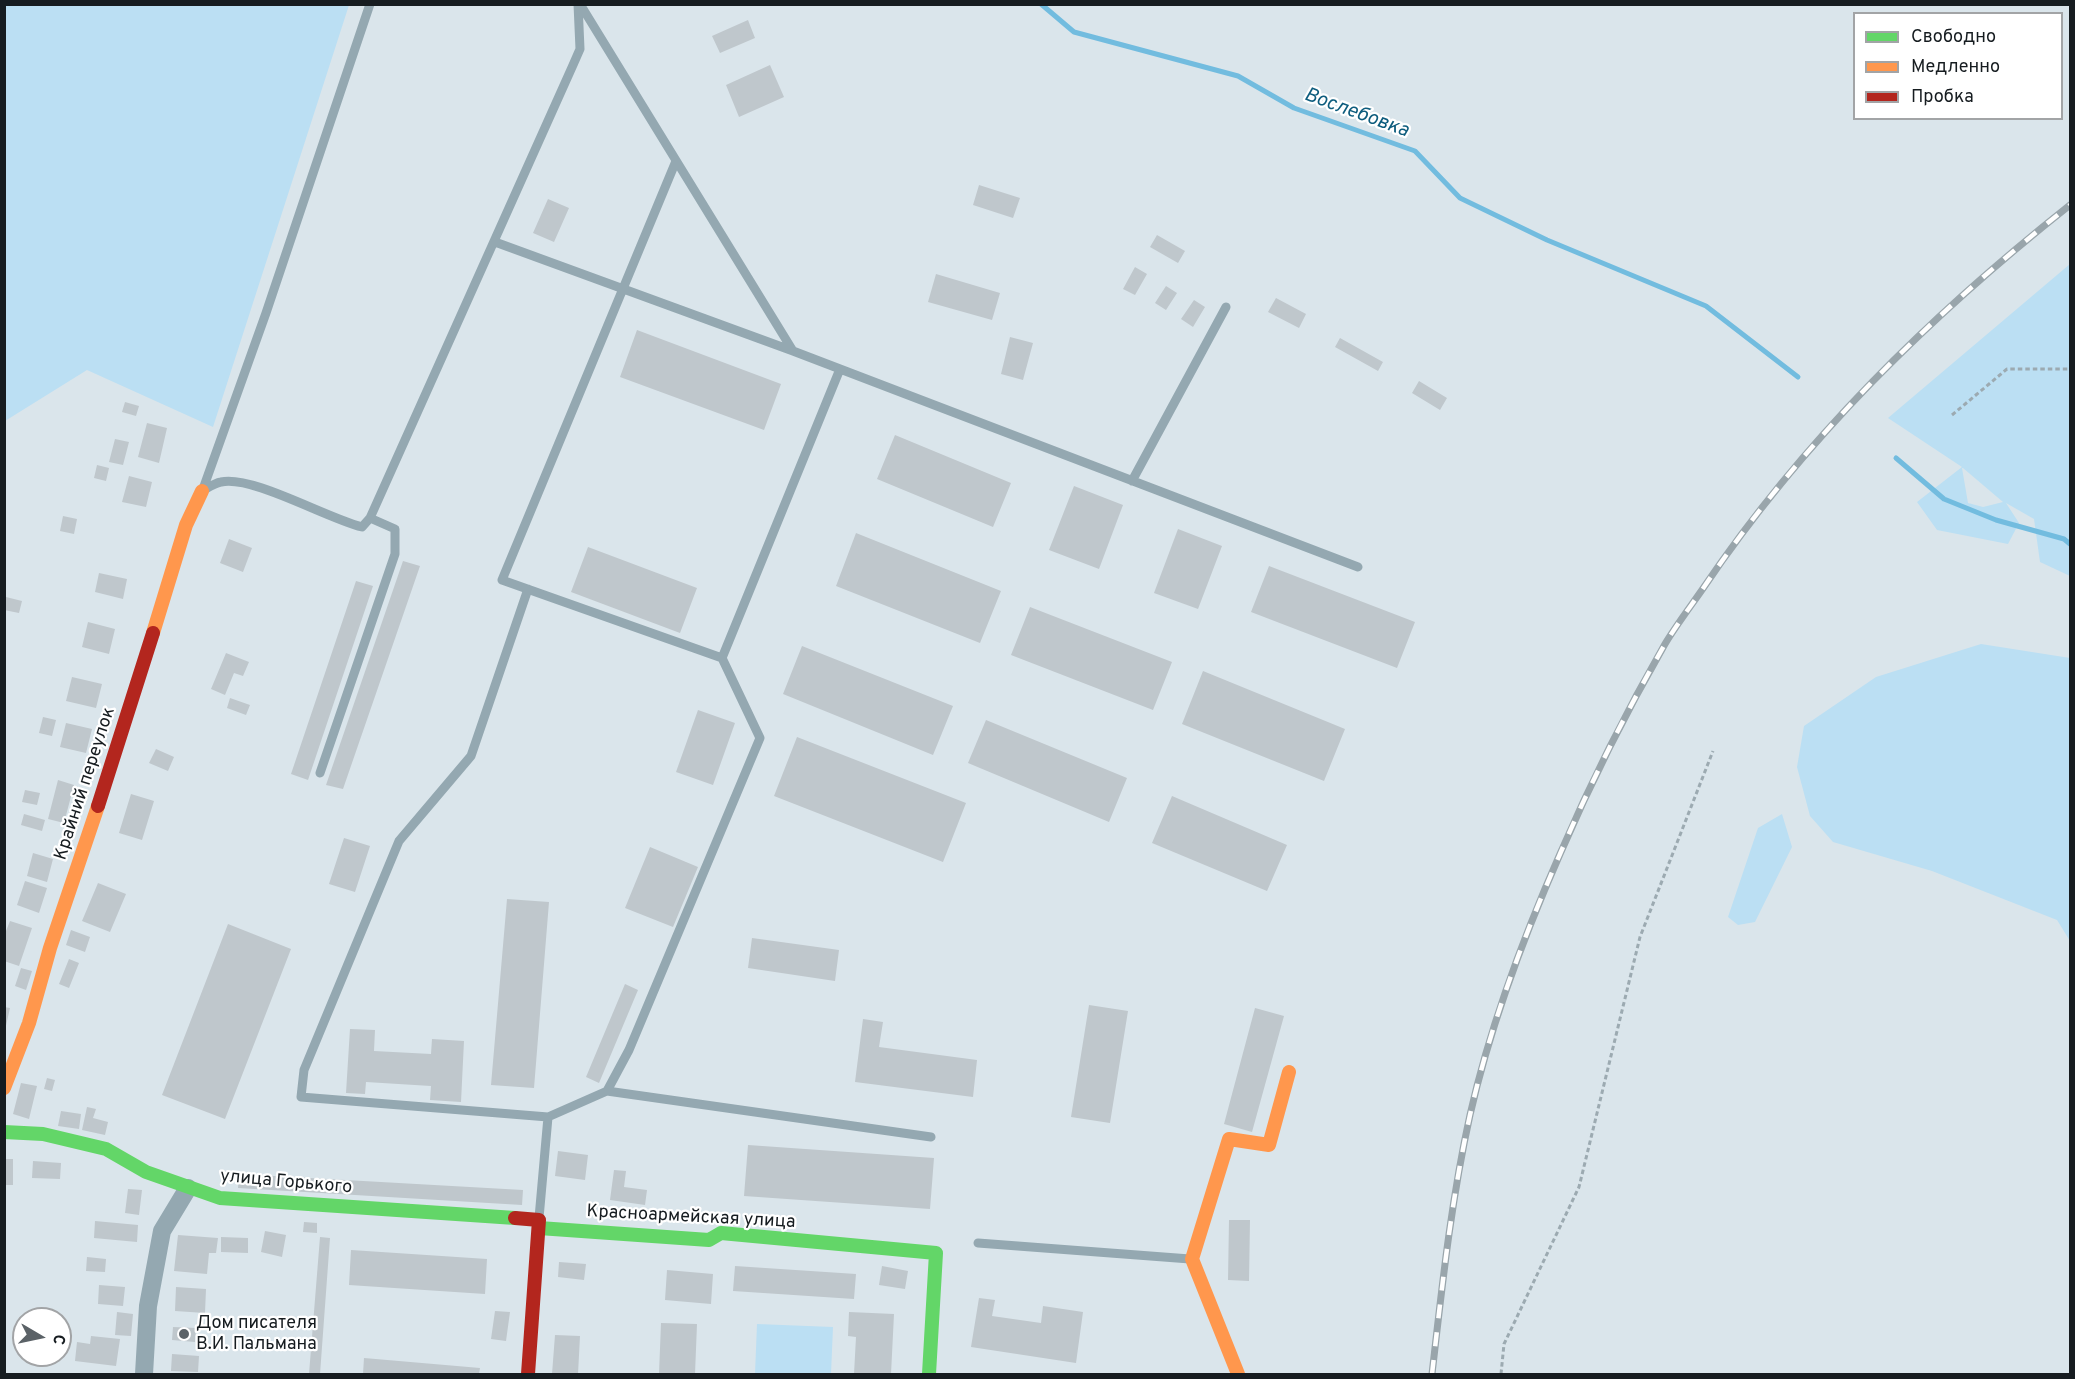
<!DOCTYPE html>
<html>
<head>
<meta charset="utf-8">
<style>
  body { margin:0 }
  #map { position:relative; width:2075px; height:1379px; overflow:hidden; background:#dae5eb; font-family:Overpass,sans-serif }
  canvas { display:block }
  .frame { position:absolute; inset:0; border:6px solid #161c20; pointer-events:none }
  .legend { position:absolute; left:1853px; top:12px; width:210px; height:108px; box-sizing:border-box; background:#fff; border:2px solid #a2a4a6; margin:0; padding:8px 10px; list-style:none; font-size:18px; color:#161c20 }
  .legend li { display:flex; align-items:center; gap:12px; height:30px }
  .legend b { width:30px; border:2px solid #a2a4a6 }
  .north { position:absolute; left:12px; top:1307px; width:60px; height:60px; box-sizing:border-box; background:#fff; border:2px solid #a2a4a6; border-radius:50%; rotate:99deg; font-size:16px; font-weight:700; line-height:24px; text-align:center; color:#161c20 }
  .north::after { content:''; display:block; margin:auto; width:21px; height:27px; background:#5b6267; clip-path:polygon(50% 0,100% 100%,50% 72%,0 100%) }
</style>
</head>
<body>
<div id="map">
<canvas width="2075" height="1379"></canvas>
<div class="frame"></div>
<ul class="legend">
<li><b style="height:8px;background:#63d668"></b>Свободно</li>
<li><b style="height:8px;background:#ff974d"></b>Медленно</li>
<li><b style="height:8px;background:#b3261e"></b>Пробка</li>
</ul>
<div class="north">С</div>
</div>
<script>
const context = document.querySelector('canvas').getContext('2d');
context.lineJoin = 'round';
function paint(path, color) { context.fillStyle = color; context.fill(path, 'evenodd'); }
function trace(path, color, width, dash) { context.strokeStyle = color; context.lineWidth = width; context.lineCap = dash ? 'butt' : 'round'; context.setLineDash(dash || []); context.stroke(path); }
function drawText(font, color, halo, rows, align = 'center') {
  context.font = font + ' Overpass,sans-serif'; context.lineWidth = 4.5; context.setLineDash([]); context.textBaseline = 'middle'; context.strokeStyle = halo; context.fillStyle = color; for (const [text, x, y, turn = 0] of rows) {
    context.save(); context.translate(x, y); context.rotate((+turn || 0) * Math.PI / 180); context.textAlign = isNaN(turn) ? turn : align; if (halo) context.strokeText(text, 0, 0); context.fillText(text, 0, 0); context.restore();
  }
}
paint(new Path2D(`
  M4,5h345l-136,422 -126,-57 -82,51z
  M2070,264v312l-30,-14 -6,-43 -28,-16 13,20 -11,21 -71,-14 -20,-28 45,-35 -74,-49zM1962,468h1l40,34 -20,5 -15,-4z
  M1981,644l89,14v283l-13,-21 -125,-49 -99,-29 -23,-26 -13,-49 7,-41 72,-49z
  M1782,814l10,33 -37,75 -17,3 -10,-8 30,-89z
  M757,1324l76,3 -2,47h-76z`), '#bbdff3');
trace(new Path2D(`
  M1041,4l33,28 164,44 56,32 121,43 45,47 87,42 159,66 92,71
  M1896,458l48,41 52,21 68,19 6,5`), '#72bcdf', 5);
paint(new Path2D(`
  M748,20l7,18 -35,15 -8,-17z
  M770,65l14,32 -45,20 -13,-32z
  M979,185l41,13 -7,20 -40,-13z
  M548,199l21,9 -15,34 -21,-9z
  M1157,235l28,16 -7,12 -28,-16z
  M1135,267l12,7 -12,21 -12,-6z
  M936,274l64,19 -8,27 -64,-18z
  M1166,286l11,7 -11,17 -11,-7z
  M1276,298l30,16 -7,14 -31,-16z
  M1194,300l11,7 -12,20 -12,-8z
  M637,330l144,54 -17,46 -144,-53z
  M1010,337l23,6 -10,37 -22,-6z
  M1340,338l43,24 -5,9 -43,-24z
  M1419,381l28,17 -7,12 -28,-17z
  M125,402l14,4 -3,10 -14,-4z
  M147,423l20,5 -8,35 -21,-6z
  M895,435l116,48 -18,44 -116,-48z
  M115,439l14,3 -6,23 -14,-3z
  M97,465l12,3 -3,13 -12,-3z
  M129,476l23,6 -6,25 -24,-5z
  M1074,486l49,19 -24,64 -50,-19z
  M63,516l14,3 -3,15 -14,-3z
  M1178,529l44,17 -24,63 -44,-16z
  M856,533l145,58 -21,52 -144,-57z
  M229,539l23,9 -9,24 -23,-9z
  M588,547l109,41 -17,45 -109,-41z
  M403,561l17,5 -77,223 -17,-4z
  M1269,566l146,56 -18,46 -146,-56z
  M99,573l28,6 -4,20 -28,-7z
  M356,581l17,5 -65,194 -17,-6z
  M6,597l16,4 -3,12 -15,-3z
  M1030,607l142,55 -19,48 -142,-55z
  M88,622l27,7 -6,25 -27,-7z
  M802,646l151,60 -20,49 -150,-61z
  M226,653l23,9 -6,14 -9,-3 -9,22 -14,-6z
  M1203,671l142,58 -21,52 -142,-57z
  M72,677l30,7 -6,24 -30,-7z
  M230,698l20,7 -4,10 -19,-7z
  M698,710l37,13 -22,62 -37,-13z
  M43,717l13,3 -4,16 -13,-3z
  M986,720l141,58 -18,44 -141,-59z
  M66,723l26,6 -6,24 -26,-6z
  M797,737l169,66 -23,59 -169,-66z
  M156,749l18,8 -6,14 -19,-8z
  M58,780l16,5 -10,38 -16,-4z
  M25,790l15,3 -3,12 -15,-3z
  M131,794l23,7 -12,39 -23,-7z
  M1172,796l115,49 -20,46 -115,-48z
  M24,814l21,6 -3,11 -21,-6z
  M344,838l26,8 -15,46 -26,-8z
  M650,847l48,20 -25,60 -48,-19z
  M33,853l20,6 -6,23 -20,-6z
  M25,881l22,7 -8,25 -22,-8z
  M98,883l28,11 -16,38 -28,-11z
  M507,899l42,3 -15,186 -43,-3z
  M10,921l22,7 -13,38 -15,-5v-25z
  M228,924l63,25 -66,170 -63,-24z
  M71,930l19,7 -5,15 -19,-7z
  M752,938l87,12 -4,31 -87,-13z
  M69,959l10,4 -10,25 -10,-4z
  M21,968l11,3 -6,19 -11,-4z
  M625,984l13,6 -39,93 -13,-6z
  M1089,1005l39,6 -18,112 -39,-6z
  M4,1007l6,1 -5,22h-1z
  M1255,1008l29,8 -32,116 -28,-8z
  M863,1019l20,3 -4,25 98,13 -4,37 -118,-15z
  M350,1029l25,1 -1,21 57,3 1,-15 32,2 -3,61 -31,-2 1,-14 -65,-4 -1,12 -19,-1z
  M47,1078l8,2 -3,11 -8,-2z
  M21,1083l16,3 -8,33 -16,-5z
  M87,1107l9,2 -3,9 15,4 -3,13 -23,-5z
  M61,1111l20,3 -2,15 -21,-3z
  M748,1145l186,13 -4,51 -186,-13z
  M558,1151l30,4 -3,25 -30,-4z
  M4,1159h9v26h-9z
  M33,1161l28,2 -1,16 -28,-1z
  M614,1170l12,1 -2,16 23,3 -2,15 -35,-5z
  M239,1174l284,16 -1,15 -284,-17z
  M128,1189l14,1 -3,25 -14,-2z
  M1229,1220h21l-1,61 -21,-1z
  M95,1221l43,4 -1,17 -43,-4z
  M304,1222l13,1v10l-14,-1z
  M265,1231l21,4 -4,22 -21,-5z
  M178,1235l40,3 -2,15h-7l-2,21 -33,-3z
  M221,1237l27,1v15l-27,-1z
  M320,1237l10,1 -10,136h-11z
  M351,1250l136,9 -2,35 -136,-9z
  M87,1257l19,2 -1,13 -19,-1z
  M559,1262l27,2 -2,16 -26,-3z
  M735,1266l121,8 -2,25 -121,-8z
  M882,1266l26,5 -3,18 -26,-4z
  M667,1270l46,4 -2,30 -46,-4z
  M99,1285l26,2 -2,19 -25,-2z
  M176,1287l30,2 -1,24 -30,-2z
  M979,1298l16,2 -3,16 49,7 2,-17 40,6 -7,51 -105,-16z
  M495,1311l15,1 -4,29 -15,-2z
  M117,1312l16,2 -2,22 -16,-1z
  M849,1312l45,2 -3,60h-37l2,-37 -8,-1z
  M661,1323l36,1 -2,50h-36z
  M173,1327l23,1 -1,14 -23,-2z
  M555,1335l25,1 -2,38h-26z
  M91,1336l29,3 -4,27 -41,-5 2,-19 13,2z
  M172,1354l27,2 -1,16 -27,-1z
  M364,1358l116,10 -1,6h-116z`), '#bfc7cc');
trace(new Path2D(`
  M1952,415l55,-46h63
  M1501,1374l3,-30 75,-157 61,-250 73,-186`), '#9caab1', 3, [4.5, 3]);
trace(new Path2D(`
  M580,4l213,347 565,216
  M676,161l-174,419 220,78
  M495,242l298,109
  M1132,481l94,-174
  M203,489l63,-176 104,-309
  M204,490c5,-3 11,-7 17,-8 31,-7 105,36 141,45l8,-9 203,-453 7,-16 -2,-45
  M528,589l-57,167 -72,85 -95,229 -3,27 247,20 -9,101
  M320,773l75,-219v-25l-25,-11
  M607,1091l22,-41 131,-312 -38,-80 118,-289
  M548,1117l59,-26 324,46
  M978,1243l212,16`), '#94a8b1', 9);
trace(new Path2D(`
  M144,1374l4,-68 14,-75 26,-43`), '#94a8b1', 18);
trace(new Path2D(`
  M4,1132l39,2 63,15 40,23 74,26 295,20
  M539,1228l170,12 12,-7 215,20 -7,121`), '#63d668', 14);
trace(new Path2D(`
  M153,633l33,-108 16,-34
  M4,1088l25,-65 21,-75 48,-142
  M1238,1374l-46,-115 37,-120 40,6 20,-73`), '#ff974d', 14);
trace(new Path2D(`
  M98,806l55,-173
  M515,1218l24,2 -11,154`), '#b3261e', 14);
const rail = new Path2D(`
  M1432,1374c10,-87 19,-173 38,-259 20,-89 53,-177 90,-261 31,-72 66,-142 105,-210 12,-20 26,-38 39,-57 100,-148 226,-271 366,-382`);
trace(rail, '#99a5ab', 7);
trace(rail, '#fff', 4.5, [14]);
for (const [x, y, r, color] of [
  [184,1334,6,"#5b6267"]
]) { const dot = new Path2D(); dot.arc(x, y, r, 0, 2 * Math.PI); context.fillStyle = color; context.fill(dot); trace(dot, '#fff', 2); }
drawText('18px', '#161c20', '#fff', [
  ["Крайний переулок",86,784,-72],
  ["улица Горького",286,1183,5],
  ["Красноармейская улица",691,1218,3]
]);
drawText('18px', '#161c20', '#fff', [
  ["Дом писателя",196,1324],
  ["В.И. Пальмана",196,1345]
], 'left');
drawText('italic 20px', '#0d5c7d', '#fff', [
  ["Вослебовка",1356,114,20]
]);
</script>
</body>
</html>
